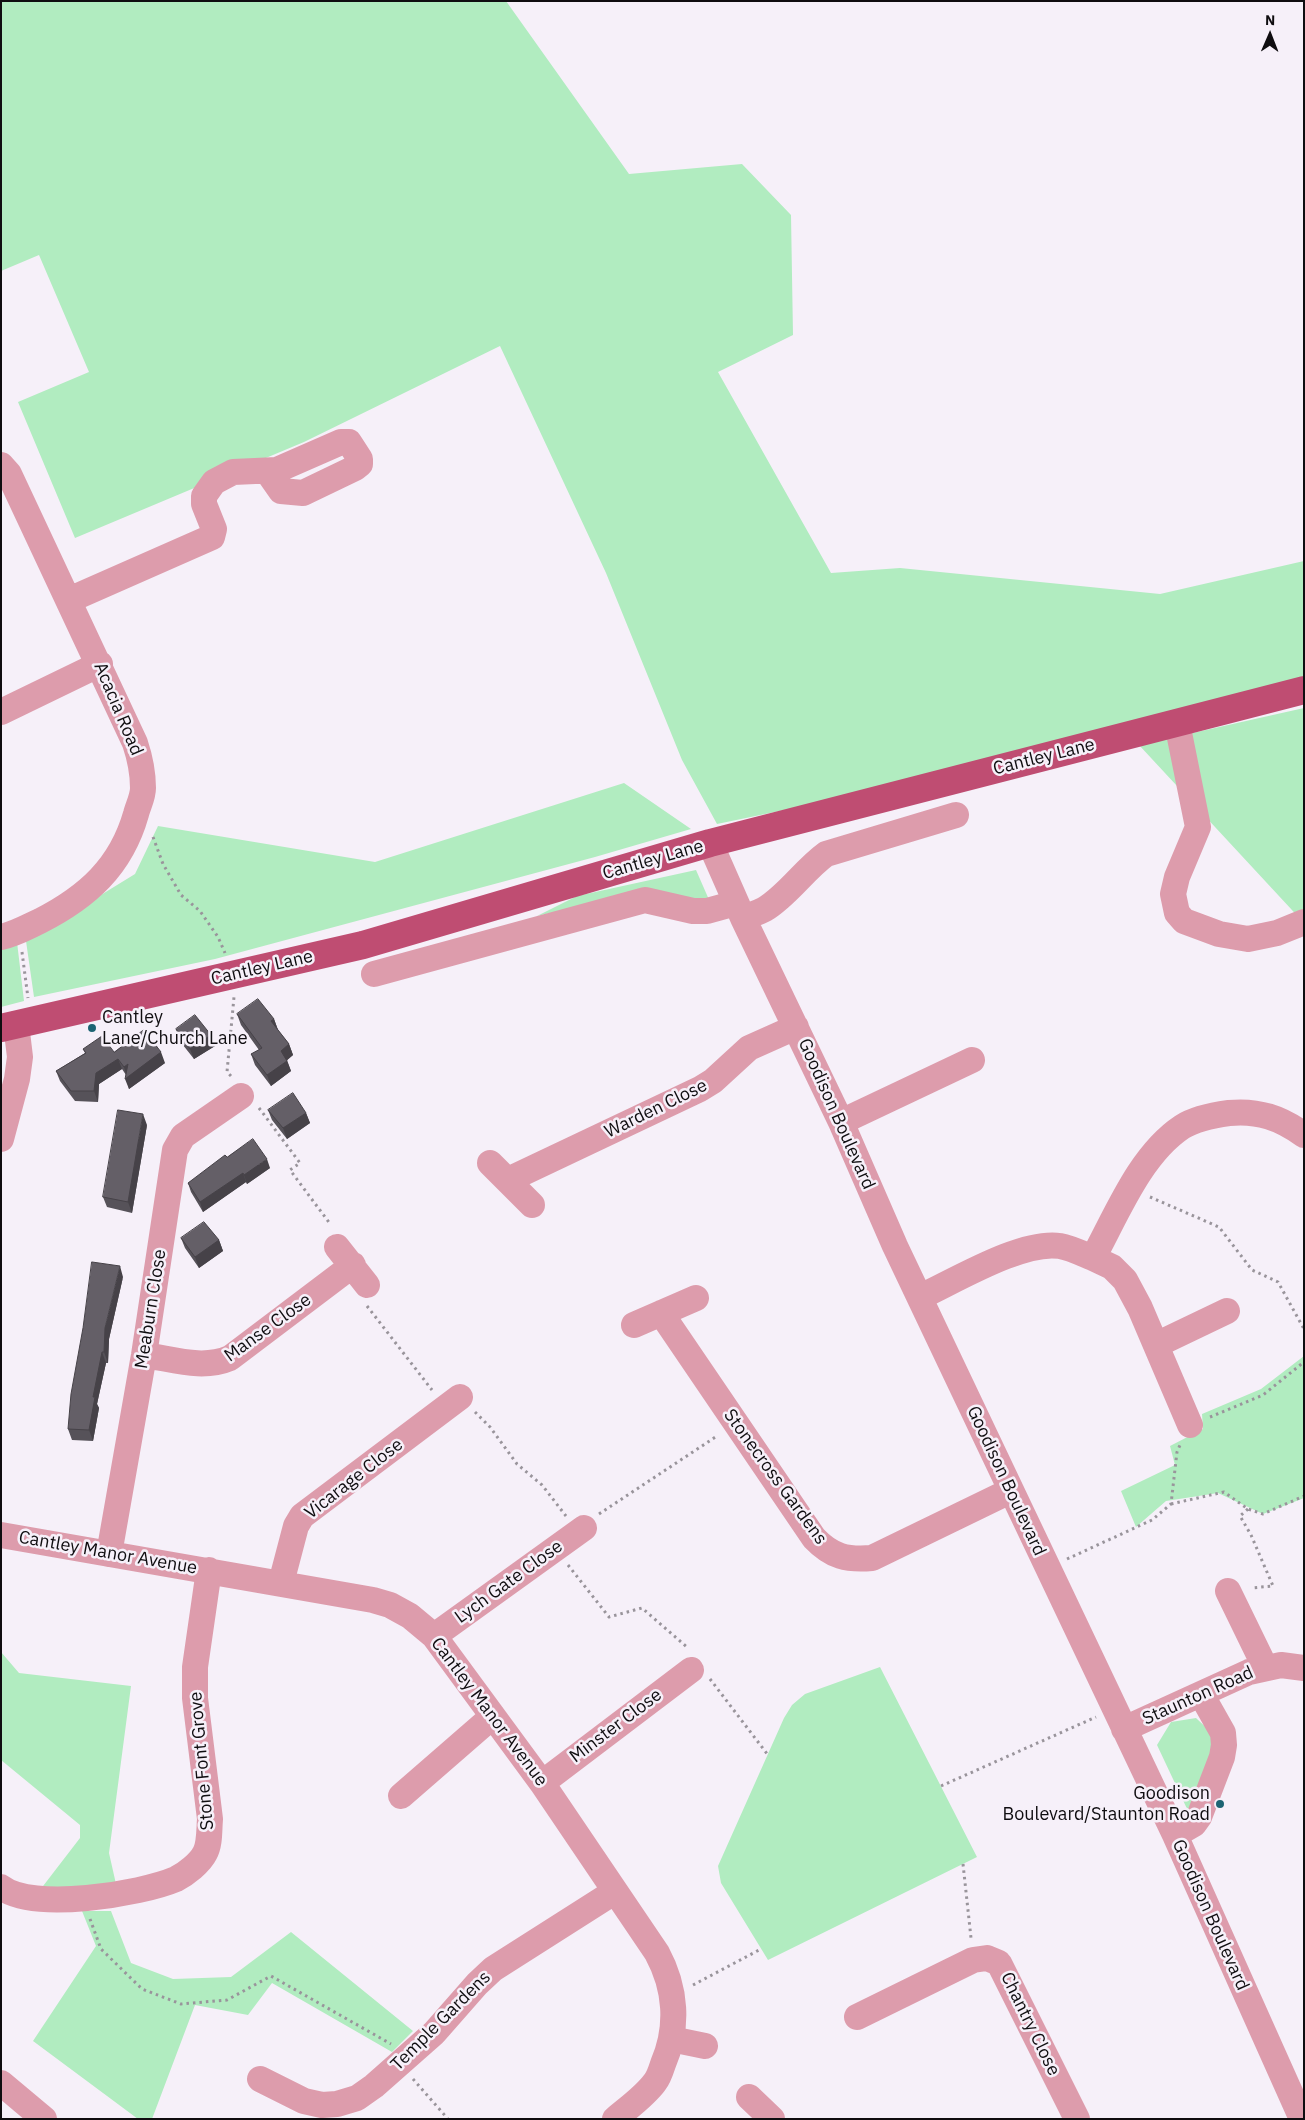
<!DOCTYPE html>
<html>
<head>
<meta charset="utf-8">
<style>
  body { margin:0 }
  #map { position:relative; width:1305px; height:2120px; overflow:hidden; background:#f6f0f9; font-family:"IBM Plex Sans",sans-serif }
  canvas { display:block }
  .frame { position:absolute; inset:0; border:2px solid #0f0d10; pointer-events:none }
  .north { position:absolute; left:1245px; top:10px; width:50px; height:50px; -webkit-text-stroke:4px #f6f0f9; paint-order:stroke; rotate:1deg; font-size:14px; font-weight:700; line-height:20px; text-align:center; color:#0f0d10 }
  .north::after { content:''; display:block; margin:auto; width:18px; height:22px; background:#0f0d10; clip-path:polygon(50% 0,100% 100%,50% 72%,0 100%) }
</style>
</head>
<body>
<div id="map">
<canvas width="1305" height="2120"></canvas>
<div class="frame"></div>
<div class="north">N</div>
</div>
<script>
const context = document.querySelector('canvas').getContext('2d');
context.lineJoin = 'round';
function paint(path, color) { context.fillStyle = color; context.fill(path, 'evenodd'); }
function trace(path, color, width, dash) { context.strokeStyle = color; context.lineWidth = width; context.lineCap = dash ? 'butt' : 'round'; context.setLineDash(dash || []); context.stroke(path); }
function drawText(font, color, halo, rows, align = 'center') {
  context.font = font + ' "IBM Plex Sans",sans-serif'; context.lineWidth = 5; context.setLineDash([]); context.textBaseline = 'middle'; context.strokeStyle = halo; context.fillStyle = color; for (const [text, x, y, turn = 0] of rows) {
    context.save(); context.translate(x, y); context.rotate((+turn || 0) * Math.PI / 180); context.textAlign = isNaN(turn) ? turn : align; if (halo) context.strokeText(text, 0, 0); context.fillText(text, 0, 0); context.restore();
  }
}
paint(new Path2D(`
  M1,1h505l123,173 113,-10 49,51 2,120 -75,37 113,201 69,-5 260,26 144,-33v132l-476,108 -111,23 -35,-64 -76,-187 -106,-227 -196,96 -229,96 -57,-136 71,-30 -50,-117 -38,16z
  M1304,708v215l-165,-178z
  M624,783l67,46 -96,28 -380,102 -181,38 -8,-56 109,-67 23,-48 217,36z
  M696,870l14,32 -62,-11 -111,25 40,-20z
  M17,942l7,59 -23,6v-61z
  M1304,1356v142l-41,16 -45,-21 -52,8 -30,26 -15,-36 54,-26 -5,-19 33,-17 -1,-15 59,-25z
  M1,1652l18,21 112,13 -22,167 7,31 -76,6 40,-52v-13l-79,-65z
  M880,1667l97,190 -209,103 -47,-77 -3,-17 66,-148 8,-13 13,-11z
  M1196,1718l17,16 -1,18 -23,61 -32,-68 14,-23z
  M82,1911h29l20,52 42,16 58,-2 60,-45 122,99 -21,21 -120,-69 -24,32 -53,-10 -43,114h-14l-105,-78 63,-95z`), '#b1ecc0');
trace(new Path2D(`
  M153,837l10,27 18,31 19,16 18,26 7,16
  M22,952l6,46
  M231,1076l-4,-4 7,-75
  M259,1108l41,55 -10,7 41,55
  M1150,1197l69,30 33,43 26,12 26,47
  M367,1306l65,84
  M475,1412l15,15 27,37 25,21 24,31
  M1210,1417l53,-22 41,-33
  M1171,1504l53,-12 24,17 15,5 41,-18
  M1248,1509l-8,7 11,19 22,51 -22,2
  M599,1514l118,-78
  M1067,1559l85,-39 19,-16 6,-52 3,-7
  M568,1565l41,52 33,-9 46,40
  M710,1679l58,76
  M941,1786l155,-69
  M963,1864l8,74
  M90,1919l11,30 41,40 39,15 46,-4 44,-24 120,68
  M693,1985l68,-36
  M413,2079l35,40`), '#99949b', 3, [2.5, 4]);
trace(new Path2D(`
  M1,465l8,9 126,269c5,15 8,29 8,45 0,9 -5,18 -7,26 -15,53 -49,83 -96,107 -13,6 -25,13 -39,16
  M69,600l143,-63 2,-8 -10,-25v-8l10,-14 19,-10 44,-2 64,-28h8l11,17v5l-5,4 -52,25 -22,-2 -14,-20
  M1,712l99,-48
  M1177,723l21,104 -21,50 -4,17 4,19 7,8 35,13 29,5 29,-6 27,-11
  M710,843l33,75 98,204 54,124 280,589 127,284
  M743,918c7,-3 15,-5 22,-9 23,-14 39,-39 61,-55l130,-39
  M374,974l271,-74 48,11h14l29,-8
  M841,1122l131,-62
  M1,1139l16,-60 3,-22 -4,-33
  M490,1163l42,42
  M508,1180l192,-91 13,-8 36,-33 47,-21
  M337,1247l30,38
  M1093,1258l19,9 13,13 15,28 50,117
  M920,1297c35,-16 102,-57 140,-51 11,2 23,8 33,12 24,-44 47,-103 89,-131 14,-9 32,-12 47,-14 29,-3 52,5 75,22
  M661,1313l153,225c18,19 33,22 58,20l138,-67
  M634,1325l62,-27
  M1156,1345l71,-34
  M144,1355c29,4 58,15 86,3l123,-93
  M1,1535l372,65 17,5 20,11 24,20 108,147 115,170c19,35 22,74 6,111 -2,6 -4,13 -8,18 -10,14 -26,25 -40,37
  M109,1554l35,-199 31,-205 8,-14 58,-40
  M281,1583l15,-57 6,-10 158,-119
  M1228,1591l37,76
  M434,1636l150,-108
  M1124,1729l125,-57 32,-7 23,3
  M542,1783l149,-113
  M401,1796l92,-80
  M1175,1835l19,-11 5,-7 23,-60 2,-12 -1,-12 -22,-39
  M1,1887c31,25 140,7 175,-8 10,-5 24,-16 29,-26 5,-9 4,-23 5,-34l-15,-121v-31l14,-97
  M857,2017l116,-57 14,-2 12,5 78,156
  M671,2039l34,7
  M260,2079l44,22 18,4 15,-1 20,-6 17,-12 60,-53 43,-49 16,-15 121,-77
  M1,2083l43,36
  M749,2097l23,22`), '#dd9cac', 26);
trace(new Path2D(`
  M1,1028l362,-83 347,-102 594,-153`), '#bf4d72', 28);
paint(new Path2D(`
  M237,1014l37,5 4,11 11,14 4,11 -6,5 4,11 -20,15 -16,-21 -4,-11 8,-4 -18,-25z
  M176,1029l35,6 4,11 -21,13 -15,-19z
  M83,1049l31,3 51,11 -36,26 -3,-14 -4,-6 -23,15 -1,18 -23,-1 -15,-20 -4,-10 29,-18z
  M268,1110l38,3 4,10 -23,16 -15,-19z
  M147,1125l-15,88 -25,-6 -4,-10z
  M227,1157l43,11 -23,16 -1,-2 -43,30 -12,-20 -3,-9z
  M181,1238l38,2 4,11 -24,17 -14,-20z
  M123,1277l-14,62 -1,24h-2l-9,41 2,4 -6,33 -21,-1 -4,-11z`), '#565259');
paint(new Path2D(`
  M274,1019l4,11 -7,-9z
  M211,1035l4,11 -21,13 -4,-10z
  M289,1044l4,11 -8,7 -4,-11z
  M161,1052l4,11 -36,26 -4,-10 2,-2 -3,-10 4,-3z
  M118,1059l4,10 -23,15 -1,18 -4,-11 2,-18z
  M287,1061l4,10 -20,15 -4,-11z
  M306,1113l4,10 -23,16 -4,-11z
  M143,1114l4,11 -15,88 -4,-11z
  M267,1159l3,9 -23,16 -3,-9z
  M243,1173l3,9 -43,30 -3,-10z
  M219,1240l4,11 -24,17 -4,-11z
  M120,1266l3,11 -14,62 -1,24 -4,-11 1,-24z
  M102,1352l4,11 -9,41 2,4 -6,33 -4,-11 4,-33z`), '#464248');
const building = new Path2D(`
  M258,999l16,20 -3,2 18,23 -8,7 6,10 -20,14 -16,-21 11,-6 -25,-34z
  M195,1015l16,20 -21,14 -14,-20z
  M144,1030l17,22 -36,27 3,-15 -4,3 -6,-8 -22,14 -2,18h-23l-15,-20 30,-18 -3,-4 19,-13 12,16z
  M293,1093l13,20 -23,15 -15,-18z
  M118,1110l25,4 -15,88 -25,-5z
  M253,1139l14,20 -23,16 -1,-2 -43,29 -12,-19 37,-28 2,2z
  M204,1222l15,18 -24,17 -14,-19z
  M92,1262l28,4 -15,62 -1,24h-2l-9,45h2l-6,33 -21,-1 3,-35 12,-66z`);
paint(building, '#645f67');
trace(building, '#464248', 1);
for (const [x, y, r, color] of [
  [92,1028,5,"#1c6473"],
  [1220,1804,5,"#1c6473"]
]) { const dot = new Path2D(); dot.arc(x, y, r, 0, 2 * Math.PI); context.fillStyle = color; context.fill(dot); trace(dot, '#f6f0f9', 2); }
drawText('18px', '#0f0d10', '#f6f0f9', [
  ["Acacia Road",118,709,67],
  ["Cantley Lane",1044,757,-14],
  ["Cantley Lane",653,860,-16],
  ["Cantley Lane",262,968,-13],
  ["Warden Close",656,1109,-26],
  ["Goodison Boulevard",836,1114,66],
  ["Meaburn Close",151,1309,-81],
  ["Manse Close",268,1328,-36],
  ["Stonecross Gardens",775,1477,54],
  ["Vicarage Close",354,1479,-38],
  ["Goodison Boulevard",1006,1481,65],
  ["Cantley Manor Avenue",108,1553,10],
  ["Lych Gate Close",509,1582,-36],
  ["Staunton Road",1198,1696,-24],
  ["Cantley Manor Avenue",489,1712,53],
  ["Minster Close",616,1726,-37],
  ["Stone Font Grove",202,1761,-95],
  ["Goodison Boulevard",1210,1915,66],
  ["Temple Gardens",441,2021,-45],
  ["Chantry Close",1030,2024,64]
]);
drawText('18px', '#0f0d10', '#f6f0f9', [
  ["Cantley",102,1018],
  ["Lane/Church Lane",102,1039],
  ["Goodison",1210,1794,"right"],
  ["Boulevard/Staunton Road",1210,1815,"right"]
], 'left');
</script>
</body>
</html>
